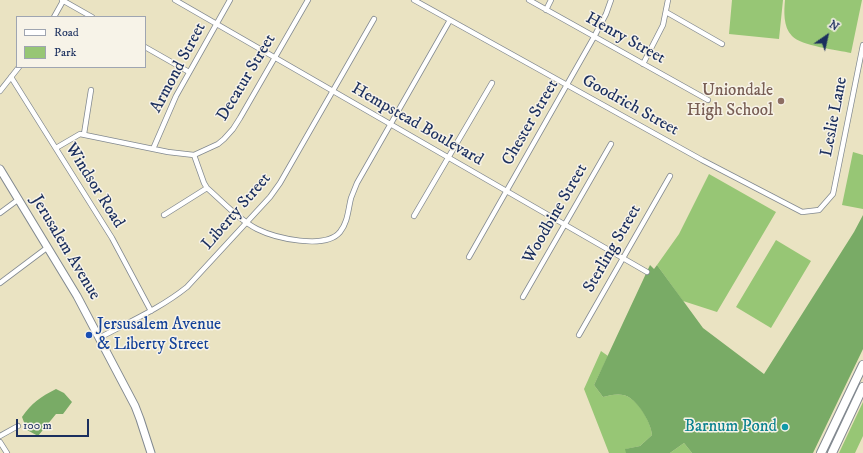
<!DOCTYPE html>
<html>
<head>
<meta charset="utf-8">
<style>
  body { margin:0 }
  #map { position:relative; width:863px; height:453px; overflow:hidden; background:#eae3c2; font-family:"IM FELL DW Pica",serif }
  canvas { display:block }
  .legend { position:absolute; left:16px; top:16px; width:130px; height:52px; box-sizing:border-box; background:#f7f3e8; border:1px solid #9fa5b1; margin:0; padding:5px 7px; list-style:none; font-size:12px; color:#1b2f5e }
  .legend li { display:flex; align-items:center; gap:8px; height:20px }
  .legend b { width:20px; border:1px solid #9fa5b1 }
  .north { position:absolute; left:807px; top:16px; width:40px; height:40px; -webkit-text-stroke:3px #f7f3e8; paint-order:stroke; rotate:34deg; font-size:11px; font-weight:700; line-height:16px; text-align:center; color:#1b2f5e }
  .north::after { content:''; display:block; margin:auto; width:14px; height:18px; background:#1b2f5e; clip-path:polygon(50% 0,100% 100%,50% 72%,0 100%) }
  .scale { position:absolute; left:16px; top:419px; width:73px; height:18px; box-sizing:border-box; border:2px solid #1b2f5e; border-top:0; padding-left:5px; font-size:12px; line-height:14px; white-space:nowrap; color:#1b2f5e; -webkit-text-stroke:3px #f7f3e8; paint-order:stroke }
</style>
</head>
<body>
<div id="map">
<canvas width="863" height="453"></canvas>
<ul class="legend">
<li><b style="height:5px;background:#fff"></b>Road</li>
<li><b style="height:11px;background:#97c675"></b>Park</li>
</ul>
<div class="north">N</div>
<div class="scale">100 m</div>
</div>
<script>
const context = document.querySelector('canvas').getContext('2d');
context.lineJoin = 'round';
function paint(path, color) { context.fillStyle = color; context.fill(path, 'evenodd'); }
function trace(path, color, width, dash) { context.strokeStyle = color; context.lineWidth = width; context.lineCap = dash ? 'butt' : 'round'; context.setLineDash(dash || []); context.stroke(path); }
function drawText(font, color, halo, rows, align = 'center') {
  context.font = font + ' "IM FELL DW Pica",serif'; context.lineWidth = 3; context.setLineDash([]); context.textBaseline = 'middle'; context.strokeStyle = halo; context.fillStyle = color; for (const [text, x, y, turn = 0] of rows) {
    context.save(); context.translate(x, y); context.rotate((+turn || 0) * Math.PI / 180); context.textAlign = isNaN(turn) ? turn : align; if (halo) context.strokeText(text, 0, 0); context.fillText(text, 0, 0); context.restore();
  }
}
paint(new Path2D(`
  M732,0h51l-4,39 -50,-5z
  M785,0h77l-11,53c-13,-3 -50,-7 -59,-17 -9,-9 -8,-25 -7,-36z
  M853,152l10,3v54l-21,-4z
  M709,174l67,38 -59,100 -34,-11 -26,-36 22,-31z
  M776,240l35,21 -40,67 -35,-21z
  M601,351l7,5 -14,29 9,12c8,-2 19,-5 27,1 11,7 21,25 22,37l-12,11 -14,3v4h-17l-25,-64z
  M863,402v34l-8,17h-16z
  M684,443l8,10h-22z`), '#97c675');
paint(new Path2D(`
  M863,215v134l-50,104h-121l-8,-10 -14,10h-44l-1,-4 15,-3 12,-11c-1,-12 -12,-30 -22,-37 -8,-6 -19,-3 -27,-1l-9,-12 56,-120 4,4 3,-4 46,63 61,46 90,-142z
  M56,389l8,4 8,9 -9,12h-7l-18,22 -11,-6 -5,-13c10,-14 18,-20 34,-28z`), '#79ab66');
const street = new Path2D(`
  M62,0l30,17
  M175,0l472,272
  M414,0l288,160 100,52 17,-2 14,-16 30,-149
  M529,0l179,100
  M546,10l5,-10
  M666,12l56,32
  M54,17l9,-16
  M145,47l44,25
  M643,64l20,-39 5,-25
  M11,77l101,161 39,73
  M0,91l19,-24
  M84,134l7,-44
  M56,148l24,-14 88,18 26,3 24,-11 6,-5 9,-10 7,-11 68,-118
  M153,149l23,-53 54,-96
  M194,155l10,28 3,5c15,13 32,32 50,41 18,9 68,21 83,3 8,-10 8,-22 11,-34 2,-5 4,-10 6,-15l93,-163
  M0,213l19,-14
  M164,215l43,-27
  M414,216l78,-133
  M469,257l125,-220 12,-23 5,-14
  M0,283l48,-36
  M523,297l88,-153
  M579,335l91,-159
  M99,338c30,-16 62,-30 88,-51l83,-90 10,-14 94,-164
  M0,436l18,-10
  M0,442l7,11`);
const primary = new Path2D(`
  M0,169l77,127 58,110 5,13 11,34`);
const highway = new Path2D(`
  M821,453l42,-88
  M832,453l31,-66`);
trace(street, '#828990', 6);
trace(primary, '#828990', 9);
trace(highway, '#828990', 10);
trace(street, '#fff', 4.5);
trace(primary, '#fff', 7);
trace(highway, '#fff', 8);
for (const [x, y, r, color] of [
  [781,101,4,"#8d6e63"],
  [89,335,4,"#1a4fb4"],
  [785,427,4,"#0f9aa8"]
]) { const dot = new Path2D(); dot.arc(x, y, r, 0, 2 * Math.PI); context.fillStyle = color; context.fill(dot); trace(dot, '#f7f3e8', 1.5); }
drawText('17px', '#1b2f5e', '#f7f3e8', [
  ["Henry Street",625,39,29],
  ["Armond Street",179,68,-62],
  ["Decatur Street",247,78,-59],
  ["Goodrich Street",630,106,29],
  ["Leslie Lane",835,117,-79],
  ["Chester Street",531,123,-60],
  ["Hempstead Boulevard",417,125,30],
  ["Windsor Road",94,186,58],
  ["Liberty Street",237,212,-49],
  ["Woodbine Street",556,214,-60],
  ["Jerusalem Avenue",65,248,59],
  ["Sterling Street",613,249,-60]
]);
drawText('17px', '#785e54', '#f7f3e8', [
  ["Uniondale",773,91],
  ["High School",773,111]
], 'right');
drawText('17px', '#164399', '#f7f3e8', [
  ["Jersusalem Avenue",97,325],
  ["& Liberty Street",97,345]
], 'left');
drawText('17px', '#0d838f', '#f7f3e8', [
  ["Barnum Pond",777,427]
], 'right');
</script>
</body>
</html>
